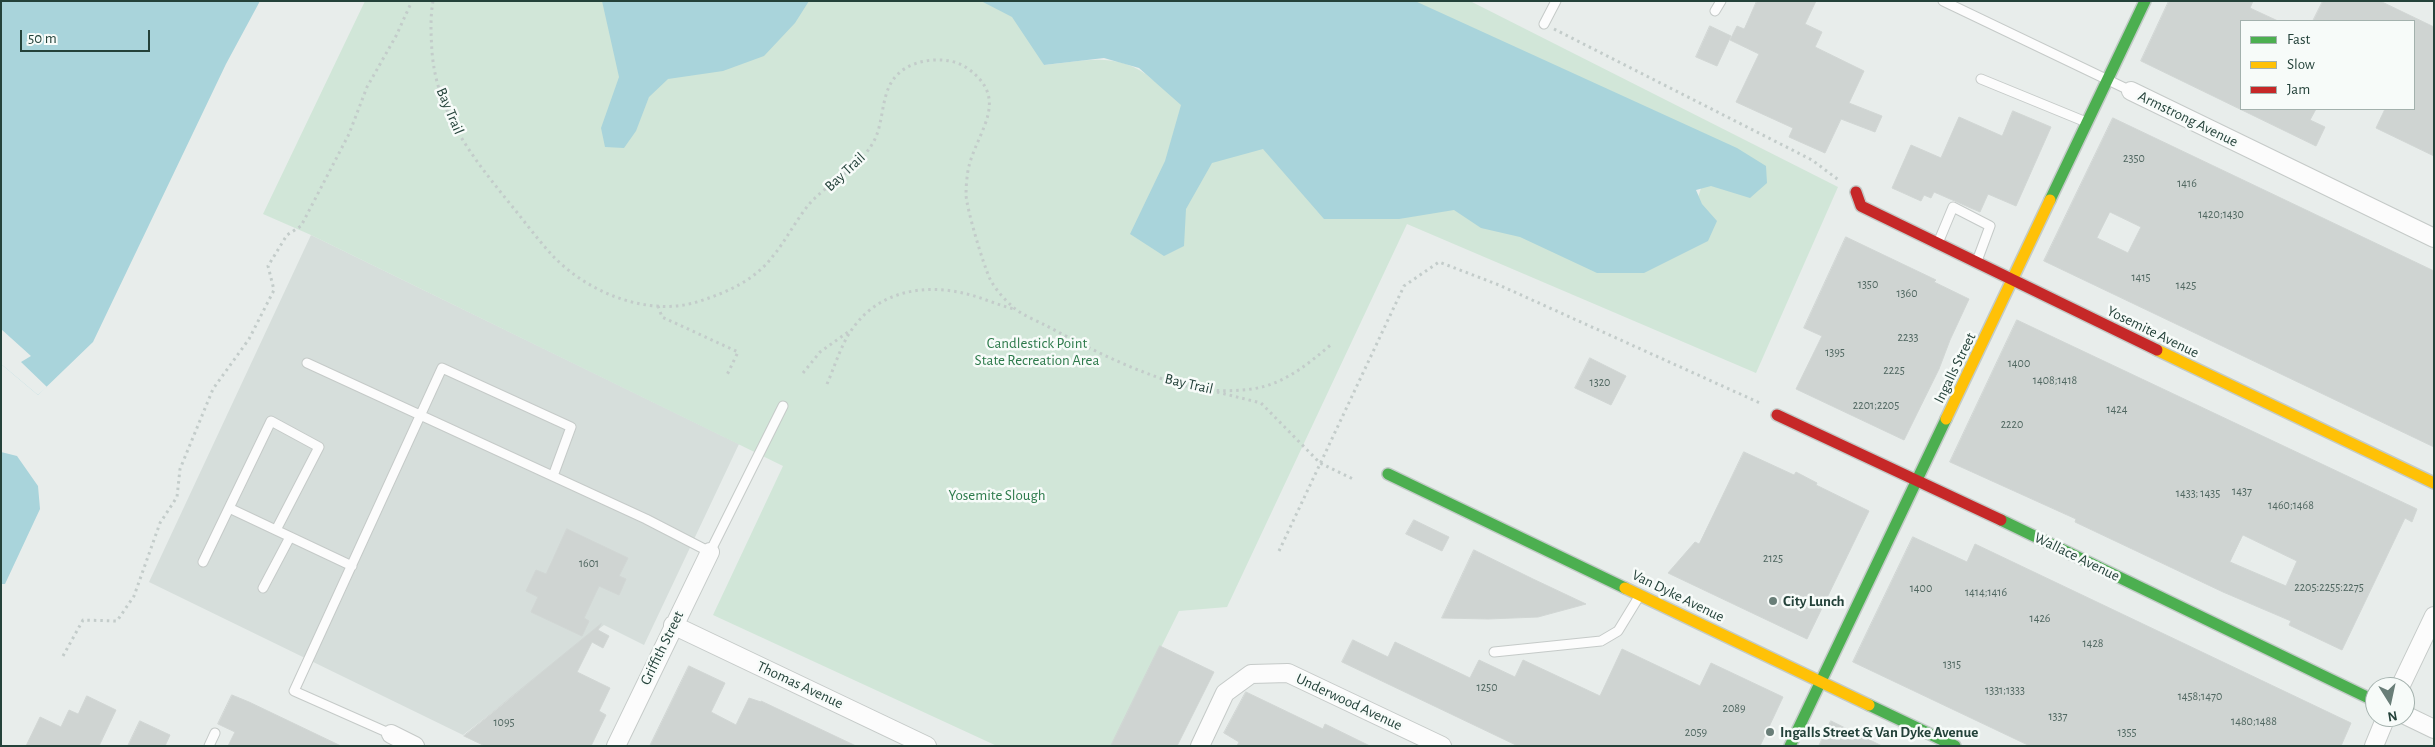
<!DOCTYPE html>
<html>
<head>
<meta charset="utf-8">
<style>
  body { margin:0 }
  #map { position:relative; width:2435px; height:747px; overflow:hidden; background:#e8edeb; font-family:"Alegreya Sans",sans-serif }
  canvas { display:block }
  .frame { position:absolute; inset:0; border:2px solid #24423a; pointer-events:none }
  .legend { position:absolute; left:2240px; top:20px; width:175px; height:90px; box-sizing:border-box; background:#f7fbf9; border:1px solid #a3b1ad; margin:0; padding:6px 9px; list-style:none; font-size:15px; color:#24423a }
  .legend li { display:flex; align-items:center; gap:10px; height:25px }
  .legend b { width:25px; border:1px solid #a3b1ad }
  .north { position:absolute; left:2365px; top:677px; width:50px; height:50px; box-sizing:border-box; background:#f7fbf9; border:1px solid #a3b1ad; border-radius:50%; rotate:170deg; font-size:14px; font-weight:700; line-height:20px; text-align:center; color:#24423a }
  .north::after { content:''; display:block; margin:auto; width:18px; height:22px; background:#697e78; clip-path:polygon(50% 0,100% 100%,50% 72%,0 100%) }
  .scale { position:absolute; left:20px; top:30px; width:130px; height:22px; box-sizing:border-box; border:2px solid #24423a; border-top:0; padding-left:6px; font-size:15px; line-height:18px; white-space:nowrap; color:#24423a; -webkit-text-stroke:4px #f7fbf9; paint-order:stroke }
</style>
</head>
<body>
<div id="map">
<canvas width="2435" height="747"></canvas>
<div class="frame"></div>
<ul class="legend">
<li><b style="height:6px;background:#4caf50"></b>Fast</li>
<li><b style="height:6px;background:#ffc107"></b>Slow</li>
<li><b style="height:6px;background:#c62828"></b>Jam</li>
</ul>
<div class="north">N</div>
<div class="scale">50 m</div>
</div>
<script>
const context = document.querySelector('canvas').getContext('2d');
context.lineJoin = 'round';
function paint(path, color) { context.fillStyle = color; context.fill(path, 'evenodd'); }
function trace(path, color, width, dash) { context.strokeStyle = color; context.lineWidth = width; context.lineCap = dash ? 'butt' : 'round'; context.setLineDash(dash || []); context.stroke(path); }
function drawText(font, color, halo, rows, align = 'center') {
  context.font = font + ' "Alegreya Sans",sans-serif'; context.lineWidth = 5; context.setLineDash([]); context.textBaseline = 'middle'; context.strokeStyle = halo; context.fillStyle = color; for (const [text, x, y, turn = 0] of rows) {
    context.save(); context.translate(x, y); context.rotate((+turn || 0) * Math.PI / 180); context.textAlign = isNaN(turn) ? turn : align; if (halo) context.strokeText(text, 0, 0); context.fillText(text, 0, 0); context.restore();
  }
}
paint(new Path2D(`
  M311,235l428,209 -95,201 -40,-20 -141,110 -314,-153z`), '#d6dedb');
paint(new Path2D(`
  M365,1h649l30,64c40,-4 76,-15 109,15l541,129 20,-59 -304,-149h60l368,186 -82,186 -349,-149 -180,383 -48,4 -67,135h-115l-284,-131 70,-149 -472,-231 -48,-21z`), '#d1e6d8');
paint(new Path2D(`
  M1,1h259l-34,63 -133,278 -55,53 -37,-31z
  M602,1h207l-14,22 -31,33 -41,15 -55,8 -19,18 -13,34 -12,17 -19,-1 -4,-19 18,-51z
  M981,1h434l322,147 29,18 1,17 -17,15 -39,-12 -15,4 6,14 15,17 -9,20 -64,32h-47l-77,-36 -39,-9 -27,-18 -55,9h-75l-61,-70 -51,14 -26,46 -2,37 -20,10 -34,-22 35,-73 16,-56 -42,-37 -35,-10 -60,7 -32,-48z
  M1,452l16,4 21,30 2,23 -35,75h-4z`), '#a9d4db');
paint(new Path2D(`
  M1,329l30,27 -10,6 26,25 -9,8 -37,-31z`), '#e8edeb');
const building = new Path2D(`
  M1757,1h59l-11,23 17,8 -7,15 49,24 -15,32 33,13 -7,16 -34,-13 -16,34 -36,-16 4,-9 -57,-26 23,-48 -29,-14 7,-14 7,3z
  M2169,1h84l-3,7 28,13h-37v88h75l-6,11 15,7 -9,19 -175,-85z
  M2323,1h57l54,26v129l-58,-28 9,-19h29v-88h-101z
  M1710,26l21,10 -14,30 -21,-9z
  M2013,111l38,16 -35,79 -28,-12 -8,18 -46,-20 -3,6 -7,-3 -3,6 -29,-13 19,-43 30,13 18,-41 43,19z
  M2113,118l321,153v176l-390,-186zM2110,212l31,15 -13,26 -31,-15z
  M1846,237l90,43 -2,2 35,17 -19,41 -11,29 -35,71 -108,-51 26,-53 -18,-8z
  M2017,320l400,189 -5,13 -7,-4 -63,132 -53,-25 2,-4 -68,-29 -148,-70 1,-3 -126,-57zM2243,535l54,26 -11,25 -56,-24z
  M1590,358l36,18 -15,29 -36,-17z
  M1744,452l50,23 2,-3 21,11 -1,2 53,26 -62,128 -139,-66 27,-31 4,2z
  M1414,520l35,17 -7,14 -36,-17z
  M567,529l61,29 -9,18 7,3 -7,16 -20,-9 -15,32 5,3 -7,15 -51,-24 7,-15 -12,-6 10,-21 10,4z
  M1913,537l54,25 8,-18 376,179 -10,23h-311l-177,-84z
  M1474,550l59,29 53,25 -48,13 -50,2 -46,-1z
  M601,624l-3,6 11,6 -6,12 -11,-6 -15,30 33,16 -11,23 7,4 -15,31h-106l-21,-10z
  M1353,640l35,17 7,-15 75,36 9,-18 36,17 8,-17 77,36 22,-47 78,37 11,-23 72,34 -23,49h-242l-176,-84z
  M1160,646l54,26 -37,74h-66z
  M689,666l36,17 -14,29 25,13 13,-27 12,4v-1l95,45h-206z
  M1246,692l77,37 2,-5 45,22h-133l2,-4 -15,-9z
  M232,695l17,7 92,44h-113l7,-14 -17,-8z
  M87,696l29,14 -17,36h-73l14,-29 21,10 8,-17 9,4z
  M140,721l30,14 -5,11h-37z
  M1831,721l51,25h-63z`);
paint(building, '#cfd4d2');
trace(building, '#d1d6d4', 1);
const lane = new Path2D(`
  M1943,1l188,90
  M1715,11l6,-10
  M1544,24l12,-23
  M1981,79l105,43
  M1938,243l15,-36 37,19 -13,35
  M307,363l339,156 64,33 73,-146
  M276,530l43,-83 -48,-26 -42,87 123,58
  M203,562l26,-54
  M263,588l27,-51
  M1494,652l107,-11 17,-10 22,-36
  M391,734l-97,-43 148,-323 129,59 -18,49
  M209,746l6,-13`);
const street = new Path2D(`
  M2131,91l303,147
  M673,625l254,121
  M2400,687l34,-71
  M2405,715l29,14
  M391,734l24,12
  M616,746l94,-194
  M1200,746l25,-53 26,-19 37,-1 154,73
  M2374,746l12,-29`);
const fast = new Path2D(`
  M2050,200l95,-199
  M1388,474l237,114
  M2001,520l374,181
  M1869,705l86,41
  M1790,746l156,-327`);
const slow = new Path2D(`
  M2157,350l277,133
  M1946,419l104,-219
  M1625,588l244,117`);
const jam = new Path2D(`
  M1856,192l5,14 296,144
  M1777,415l224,105`);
trace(lane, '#c5cac8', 11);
trace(street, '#c5cac8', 20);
trace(fast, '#c3cbc8', 14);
trace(slow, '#c3cbc8', 14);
trace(jam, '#c3cbc8', 14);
trace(new Path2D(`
  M433,1c-3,17 -2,34 -1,51 5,62 42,107 79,153 14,17 27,35 42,51 35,37 97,62 147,45 28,-9 55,-21 73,-45 14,-17 24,-38 38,-54 21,-22 48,-33 63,-61 11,-21 6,-50 24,-67 16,-16 51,-19 69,-6 44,31 11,62 2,98 -2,8 -3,20 -3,29 1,15 17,69 24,84 5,10 15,21 23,28 9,8 22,13 32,18 45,24 92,48 141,61 21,5 44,6 66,3 33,-5 56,-25 81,-46
  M1554,29l258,131 28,21
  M658,306l4,11 76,35 -12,25
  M803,373l17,-21 31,-22
  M827,384c8,-18 14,-40 26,-56 26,-37 72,-45 114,-34 16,4 31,11 47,15
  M1217,392l44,11 59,60 33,16
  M1279,551l125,-265 35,-24 60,23 261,118
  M63,656l20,-36 34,1 17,-25 26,-73 17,-26 3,-28 33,-80 36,-50 25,-49 -6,-24 19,-31 14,-9 48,-92 18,-47 29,-51 16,-35`), '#c3ccca', 3, [2.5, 4]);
trace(lane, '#fcfcfc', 9);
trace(street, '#fcfcfc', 18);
trace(fast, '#4caf50', 11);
trace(slow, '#ffc107', 11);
trace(jam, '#c62828', 11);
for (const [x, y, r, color] of [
  [1773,601,5,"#697e78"],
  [1770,732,5,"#697e78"]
]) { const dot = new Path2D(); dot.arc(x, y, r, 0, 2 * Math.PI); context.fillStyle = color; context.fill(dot); trace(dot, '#f7fbf9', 2); }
drawText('12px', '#506761', null, [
  ["2350",2134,158],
  ["1416",2187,183],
  ["1420;1430",2221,214],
  ["1415",2141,277],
  ["1350",1868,284],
  ["1425",2186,285],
  ["1360",1907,293],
  ["2233",1908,337],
  ["1395",1835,352],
  ["1400",2019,363],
  ["2225",1894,370],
  ["1408;1418",2055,380],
  ["1320",1600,382],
  ["2201;2205",1876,405],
  ["1424",2117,409],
  ["2220",2012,424],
  ["1437",2242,491],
  ["1433; 1435",2198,493],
  ["1460;1468",2291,505],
  ["2125",1773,558],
  ["1601",589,563],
  ["2205:2255:2275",2329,587],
  ["1400",1921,588],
  ["1414;1416",1986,592],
  ["1426",2040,618],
  ["1428",2093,643],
  ["1315",1952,664],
  ["1250",1487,687],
  ["1331;1333",2005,690],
  ["1458;1470",2200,696],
  ["2089",1734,708],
  ["1337",2058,716],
  ["1480;1488",2254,721],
  ["1095",504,722],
  ["2059",1696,732],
  ["1355",2127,732]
]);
drawText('15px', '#24423a', '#f7fbf9', [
  ["Bay Trail",450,111,67],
  ["Armstrong Avenue",2188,119,26],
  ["Bay Trail",845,172,-43],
  ["Yosemite Avenue",2153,332,26],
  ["Ingalls Street",1955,368,-64],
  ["Bay Trail",1189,384,13],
  ["Wallace Avenue",2077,557,26],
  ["Van Dyke Avenue",1678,596,26],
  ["Griffith Street",662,648,-64],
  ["Thomas Avenue",800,685,25],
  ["Underwood Avenue",1349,702,25]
]);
drawText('15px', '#2d7a4b', '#f7fbf9', [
  ["Candlestick Point",1037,343],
  ["State Recreation Area",1037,360],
  ["Yosemite Slough",997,495]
]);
drawText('bold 15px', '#24423a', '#f7fbf9', [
  ["City Lunch",1783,601],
  ["Ingalls Street & Van Dyke Avenue",1780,732]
], 'left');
</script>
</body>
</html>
